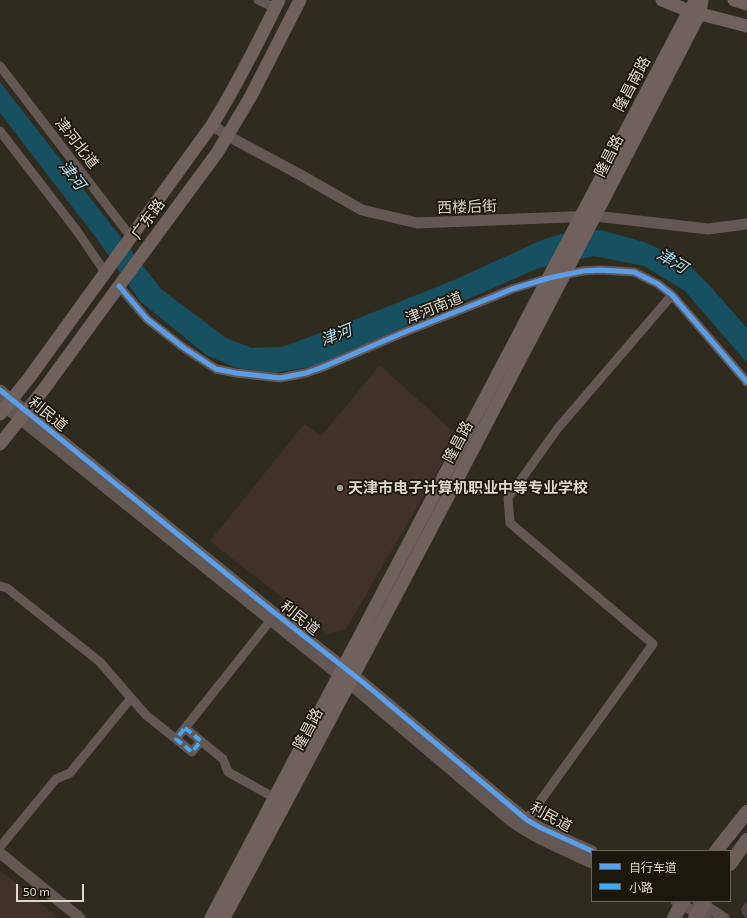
<!DOCTYPE html>
<html>
<head>
<meta charset="utf-8">
<style>
  body { margin:0 }
  #map { position:relative; width:747px; height:918px; overflow:hidden; background:#302b1f; font-family:"Exo 2","Noto Sans SC",sans-serif }
  canvas { display:block }
  .legend { position:absolute; left:591px; top:850px; width:140px; height:52px; box-sizing:border-box; background:#1b170d; border:1px solid #696459; margin:0; padding:5px 7px; list-style:none; font-size:12px; color:#ded8cb }
  .legend li { display:flex; align-items:center; gap:8px; height:20px }
  .legend b { width:20px; border:1px solid #696459 }
  .scale { position:absolute; left:16px; top:884px; width:68px; height:18px; box-sizing:border-box; border:2px solid #ded8cb; border-top:0; padding-left:5px; font-size:12px; line-height:14px; white-space:nowrap; color:#ded8cb; -webkit-text-stroke:3px #1b170d; paint-order:stroke }
</style>
</head>
<body>
<div id="map">
<canvas width="747" height="918"></canvas>
<ul class="legend">
<li><b style="height:5px;background:#5a9eea"></b>自行车道</li>
<li><b style="height:5px;background:#3fa9f5"></b>小路</li>
</ul>
<div class="scale">50 m</div>
</div>
<script>
const context = document.querySelector('canvas').getContext('2d');
context.lineJoin = 'round';
function paint(path, color) { context.fillStyle = color; context.fill(path, 'evenodd'); }
function trace(path, color, width, dash) { context.strokeStyle = color; context.lineWidth = width; context.lineCap = dash ? 'butt' : 'round'; context.setLineDash(dash || []); context.stroke(path); }
function drawText(font, color, halo, rows, align = 'center') {
  context.font = font + ' "Exo 2","Noto Sans SC",sans-serif'; context.lineWidth = 3.5; context.setLineDash([]); context.textBaseline = 'middle'; context.strokeStyle = halo; context.fillStyle = color; for (const [text, x, y, turn = 0] of rows) {
    context.save(); context.translate(x, y); context.rotate((+turn || 0) * Math.PI / 180); context.textAlign = isNaN(turn) ? turn : align; if (halo) context.strokeText(text, 0, 0); context.fillText(text, 0, 0); context.restore();
  }
}
paint(new Path2D(`
  M380,365l78,71 -112,193 -18,5 -118,-93 94,-117 17,12z
  M0,870l59,48h-59z`), '#42302b');
paint(new Path2D(`
  M0,82l161,207 65,49 26,10 30,-1 52,-19 120,-48 88,-40 23,-7 36,-3 43,12 25,11 21,13 18,18 39,44v35l-62,-72 -41,-25 -50,-10 -55,12 -225,98 -39,7 -38,-5 -31,-13 -66,-54 -43,-62 -97,-126z`), '#175060');
paint(new Path2D(`
  M747,901v17h-1l-4,-4 -1,-6z`), '#4f4246');
trace(new Path2D(`
  M258,0l17,8
  M0,66l131,171
  M0,131l77,100 28,41
  M119,286l28,33 37,29 32,21 20,4 44,5 26,-5 17,-6 77,-33 93,-37 19,-8 37,-11 34,-7 17,-1 34,2 24,12 14,11 75,87
  M0,586l7,2 93,74 31,36 -61,75 -14,6 -56,68
  M131,698l15,17 46,37 9,-11
  M185,728l89,-112
  M176,739l9,-11 38,31 5,13 47,26
  M523,825l130,-181 -143,-121 -2,-25 50,-70 114,-133`), '#645855', 9);
trace(new Path2D(`
  M212,125l16,11 69,37 65,37 55,13 178,-7 113,13 39,-5
  M0,390l271,220 94,74 162,136 14,8 51,23
  M0,403l350,281 161,137c25,18 53,29 81,42
  M0,853l80,65
  M676,901l30,17
  M698,901l26,17`), '#645855', 11);
trace(new Path2D(`
  M662,0l27,11 58,15
  M734,0l13,4
  M0,414l29,-36 183,-253c25,-40 46,-82 67,-125
  M0,444l44,-55 75,-103 98,-133 34,-57 49,-96
  M211,918l478,-907 7,-11
  M224,918c161,-300 320,-602 476,-905l2,-13`), '#70615d', 13);
trace(new Path2D(`
  M716,851l31,-39
  M730,864l17,-24
  M674,918l9,-17
  M695,918l10,-17`), '#6d5e5a', 14);
trace(new Path2D(`
  M185,728l16,13 -9,11 -16,-13z`), '#3fa9f5', 4, [8, 4]);
trace(new Path2D(`
  M119,286l28,33 37,29 32,21 20,4 44,5 26,-5 17,-6 77,-33 93,-37 19,-8 37,-11 34,-7 17,-1 34,2 24,12 14,11 75,87
  M0,390l271,220 94,74 162,136 14,8 51,23`), '#5a9eea', 5);
for (const [x, y, r, color] of [
  [340,488,4,"#a19b8f"]
]) { const dot = new Path2D(); dot.arc(x, y, r, 0, 2 * Math.PI); context.fillStyle = color; context.fill(dot); trace(dot, '#1b170d', 1.5); }
drawText('15px', '#ded8cb', '#1b170d', [
  ["隆昌南路",632,84,-62],
  ["津河北道",77,143,52],
  ["隆昌路",609,156,-63],
  ["西楼后街",467,207,-2],
  ["广东路",148,219,-54],
  ["津河南道",434,308,-22],
  ["利民道",48,414,39],
  ["隆昌路",458,442,-62],
  ["利民道",300,618,39],
  ["隆昌路",308,729,-62],
  ["利民道",551,817,29]
]);
drawText('bold 15px', '#ded8cb', '#1b170d', [
  ["天津市电子计算机职业中等专业学校",348,488]
], 'left');
drawText('italic 16px', '#addff2', '#1b170d', [
  ["津河",72,175,52],
  ["津河",672,261,31],
  ["津河",336,335,-21]
]);
</script>
</body>
</html>
